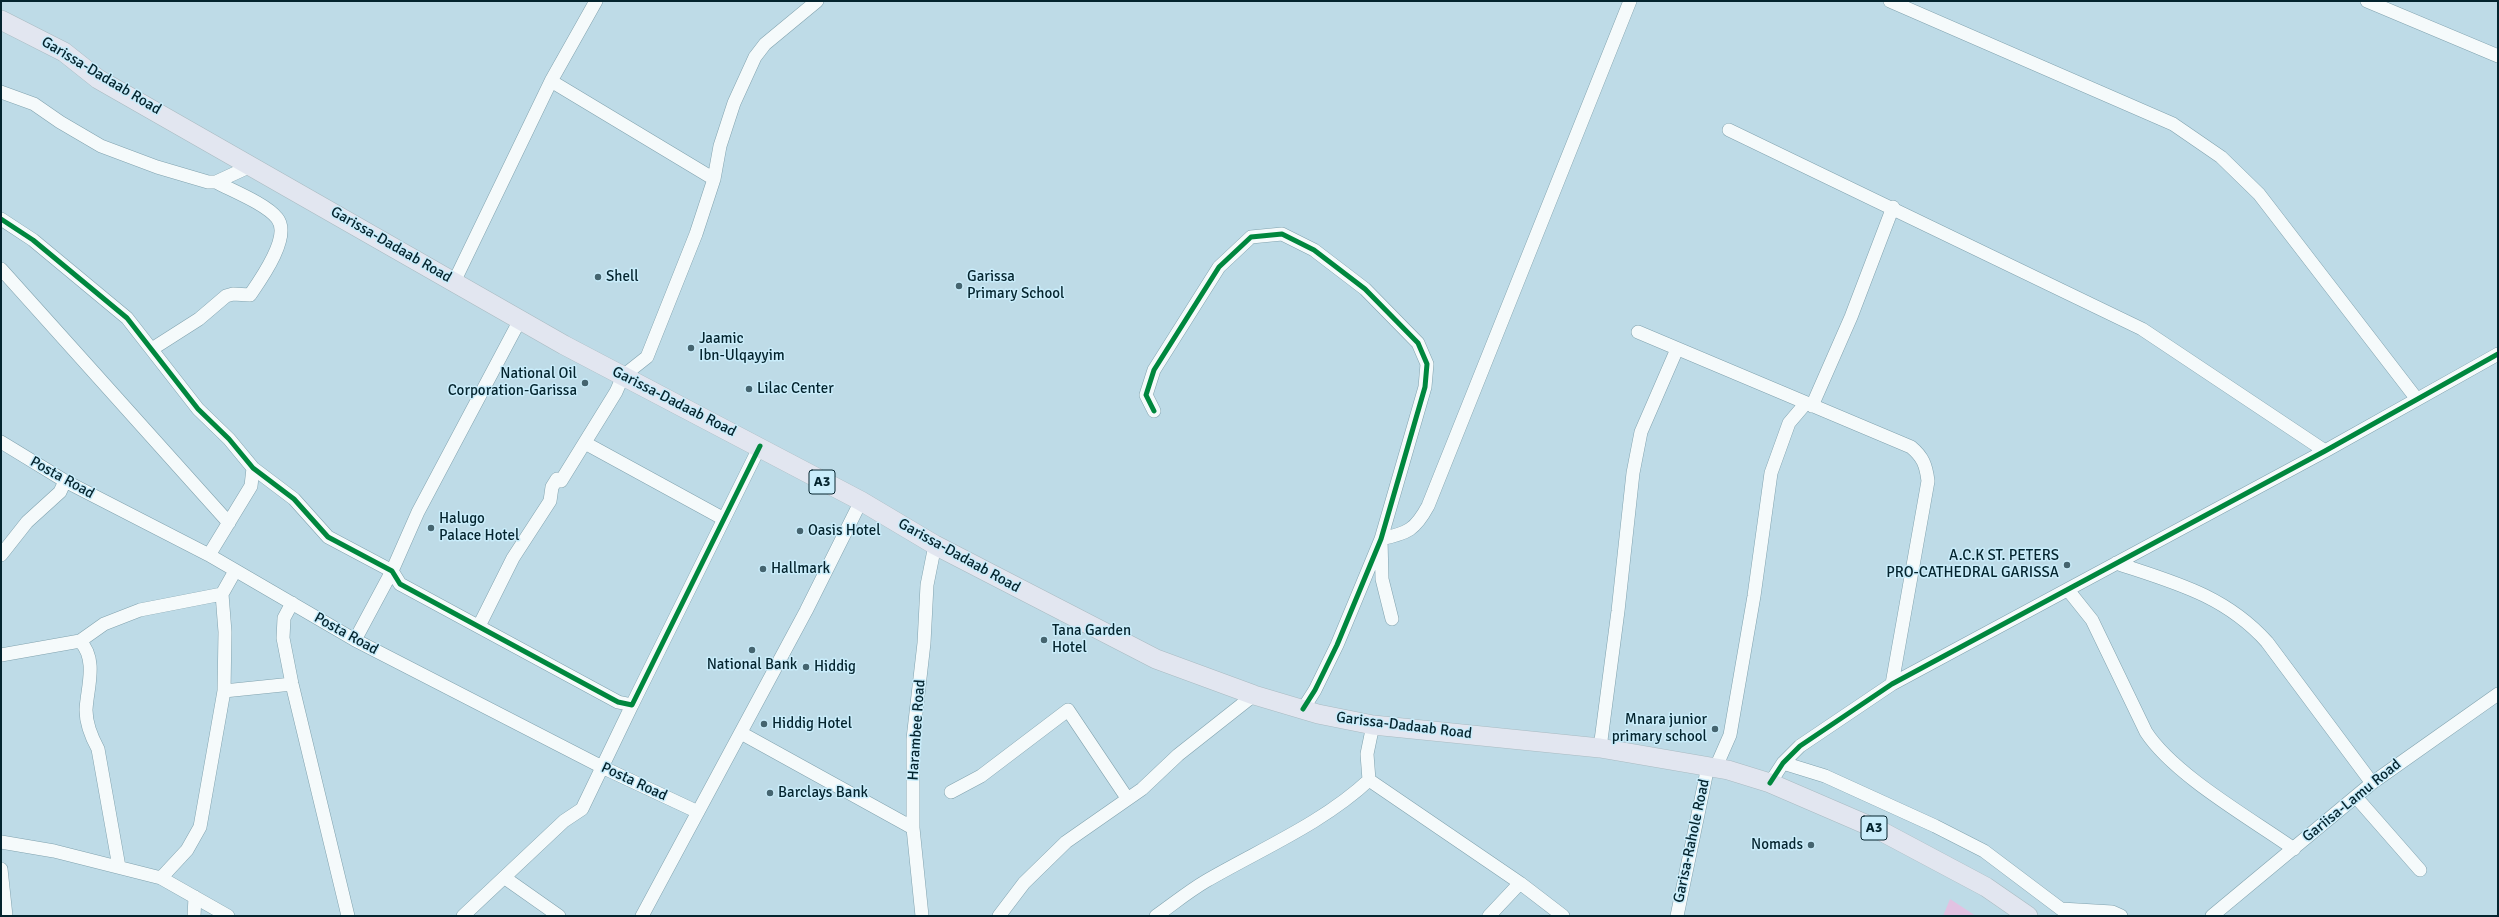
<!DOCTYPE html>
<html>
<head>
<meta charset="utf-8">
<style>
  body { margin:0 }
  #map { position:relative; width:2499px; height:917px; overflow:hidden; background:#bedbe7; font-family:Signika,sans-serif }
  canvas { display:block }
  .frame { position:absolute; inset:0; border:2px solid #04242e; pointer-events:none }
</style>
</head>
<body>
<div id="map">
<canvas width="2499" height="917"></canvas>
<div class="frame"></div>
</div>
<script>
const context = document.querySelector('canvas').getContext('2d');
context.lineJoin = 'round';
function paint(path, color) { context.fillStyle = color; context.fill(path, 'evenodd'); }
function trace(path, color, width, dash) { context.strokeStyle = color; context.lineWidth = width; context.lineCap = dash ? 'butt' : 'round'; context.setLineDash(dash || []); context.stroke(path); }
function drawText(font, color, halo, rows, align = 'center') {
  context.font = font + ' Signika,sans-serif'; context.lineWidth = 3; context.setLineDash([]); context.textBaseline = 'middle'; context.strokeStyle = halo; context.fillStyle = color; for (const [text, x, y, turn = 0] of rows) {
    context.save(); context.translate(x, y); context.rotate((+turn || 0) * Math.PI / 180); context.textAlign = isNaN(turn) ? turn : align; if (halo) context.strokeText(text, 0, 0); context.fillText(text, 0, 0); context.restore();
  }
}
paint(new Path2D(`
  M1950,899l26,17h-33z`), '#e2c2e2');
const minor = new Path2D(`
  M1890,1l283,123 48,33 38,37 157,204
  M2367,1l131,55
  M551,81l163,98
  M1,92l33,12 26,18 41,24 56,21 51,15h8l37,-17
  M1729,130l413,199 183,122
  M1,219l32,21 94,78 71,91 31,30 24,29 41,31 34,38 64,34 8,13 218,118 14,3 128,-259
  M1,269l228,254
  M454,282l97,-201 45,-80
  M1638,332l273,115c12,10 15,18 17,34l-36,203
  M152,349l47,-30 27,-23 7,-2 17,1c11,-16 42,-59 27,-77 -11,-14 -44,-27 -61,-36
  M1812,406l39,-89 42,-110
  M1154,411l-8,-16 8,-25 65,-103 32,-30 31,-3 32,16 51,39 53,54 9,21 -2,23 -44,152 -44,106 -22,45 -12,19
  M1,442l64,39 144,74 146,85 249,128 94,44
  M585,443l139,76
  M1,555l26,-33 33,-30 5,-11
  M209,555l42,-69 2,-18
  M2116,563c57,19 109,32 151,79l105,141
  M2068,590l24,30 54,112c28,43 104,86 148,117
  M292,603l-8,15 -1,20 9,46 56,232
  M1392,619l-10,-40 -1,-40c27,-6 34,-9 47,-33l202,-505
  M479,626l34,-68 37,-57 2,-14 5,-8 4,2 55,-89 7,-16 24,-19 49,-123 18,-55 6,-33 14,-43 21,-46 10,-13 52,-43
  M355,640l37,-69 26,-59 103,-194
  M80,641c18,19 7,47 6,69 0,14 6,28 12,39l21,118
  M1,655l79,-14 24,-17 36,-14 82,-16
  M224,691l68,-7
  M741,733l172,95
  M1600,748l18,-137 15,-138 8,-41 36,-83
  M1783,763l42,13 110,50 49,25 77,58 51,3 9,4
  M1716,767l14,-32 24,-139 17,-123 18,-50 17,-20
  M1369,780l151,103 43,33
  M1770,783l13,-20 17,-17 92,-62 433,-233 173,-97
  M951,792l30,-16 87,-66 59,88
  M2356,797l64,73
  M1,842l53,9 107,27 67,38
  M1,869l5,47
  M161,878l26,-28 13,-23 24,-136 1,-59 -3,-38 13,-23
  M505,878l54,38
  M194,916l1,-19
  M463,916l101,-95 18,-12 50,-104
  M642,916l164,-305 55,-110
  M922,916l-9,-88v-89l11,-96 3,-58 8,-40
  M999,916l25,-33 42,-41 76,-53 36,-34 76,-60
  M1156,916c17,-12 33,-25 50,-35 55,-32 117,-58 163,-101l-2,-26 6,-29
  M1489,916l31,-33
  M1677,916l31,-150
  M2212,916l160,-133 126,-89`);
const highway = new Path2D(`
  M1,20l63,32 34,27 466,266 297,156 74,44 221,114 98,36 64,19 55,11 227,23 128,22 42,13 109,47 107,57 42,29`);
trace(minor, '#80a2ae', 14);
trace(highway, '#a8bac1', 20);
trace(minor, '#f5fafb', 13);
trace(highway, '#e2e6f0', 19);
trace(new Path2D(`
  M1,219l32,21 94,78 71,91 31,30 24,29 41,31 34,38 64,34 8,13 218,118 14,3 128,-259
  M1154,411l-8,-16 8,-25 65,-103 32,-30 31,-3 32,16 51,39 53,54 9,21 -2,23 -44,152 -44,106 -22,45 -12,19
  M1770,783l13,-20 17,-17 92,-62 433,-233 173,-97`), '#00873e', 5);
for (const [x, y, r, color] of [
  [598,277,4,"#45646f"],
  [959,286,4,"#45646f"],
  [691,348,4,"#45646f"],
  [585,383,4,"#45646f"],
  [749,389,4,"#45646f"],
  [431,528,4,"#45646f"],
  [800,531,4,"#45646f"],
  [2067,565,4,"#45646f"],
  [763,569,4,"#45646f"],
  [1044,640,4,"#45646f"],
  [752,650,4,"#45646f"],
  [806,667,4,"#45646f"],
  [764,724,4,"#45646f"],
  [1715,729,4,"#45646f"],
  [770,793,4,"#45646f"],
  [1811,845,4,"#45646f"]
]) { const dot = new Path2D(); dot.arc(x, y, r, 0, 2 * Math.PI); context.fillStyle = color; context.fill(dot); trace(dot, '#caedfb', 1.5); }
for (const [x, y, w] of [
  [822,482,26],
  [1874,828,26]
]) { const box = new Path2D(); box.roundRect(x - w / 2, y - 12, w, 24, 3); context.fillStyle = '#caedfb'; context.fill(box); trace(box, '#04242e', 1); }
drawText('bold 14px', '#04242e', null, [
  ["A3",822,482],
  ["A3",1874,828]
]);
drawText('15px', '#04242e', '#caedfb', [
  ["Garissa-Dadaab Road",101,76,31],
  ["Garissa-Dadaab Road",391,245,30],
  ["Garissa-Dadaab Road",674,402,27],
  ["Posta Road",62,478,29],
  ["Garissa-Dadaab Road",959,556,29],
  ["Posta Road",346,634,29],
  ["Garissa-Dadaab Road",1404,726,7],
  ["Harambee Road",917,730,-86],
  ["Posta Road",634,782,25],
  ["Gariisa-Lamu Road",2352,801,-39],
  ["Garisa-Rahole Road",1692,841,-78]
]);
drawText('15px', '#04242e', '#caedfb', [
  ["Shell",606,277],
  ["Garissa",967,277],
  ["Primary School",967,294],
  ["Jaamic",699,339],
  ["Ibn-Ulqayyim",699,356],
  ["National Oil",577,374,"right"],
  ["Corporation-Garissa",577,391,"right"],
  ["Lilac Center",757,389],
  ["Halugo",439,519],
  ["Palace Hotel",439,536],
  ["Oasis Hotel",808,531],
  ["A.C.K ST. PETERS",2059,556,"right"],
  ["PRO-CATHEDRAL GARISSA",2059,573,"right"],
  ["Hallmark",771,569],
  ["Tana Garden",1052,631],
  ["Hotel",1052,648],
  ["National Bank",752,665,"center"],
  ["Hiddig",814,667],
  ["Mnara junior",1707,720,"right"],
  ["primary school",1707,737,"right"],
  ["Hiddig Hotel",772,724],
  ["Barclays Bank",778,793],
  ["Nomads",1803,845,"right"]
], 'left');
</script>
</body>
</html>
